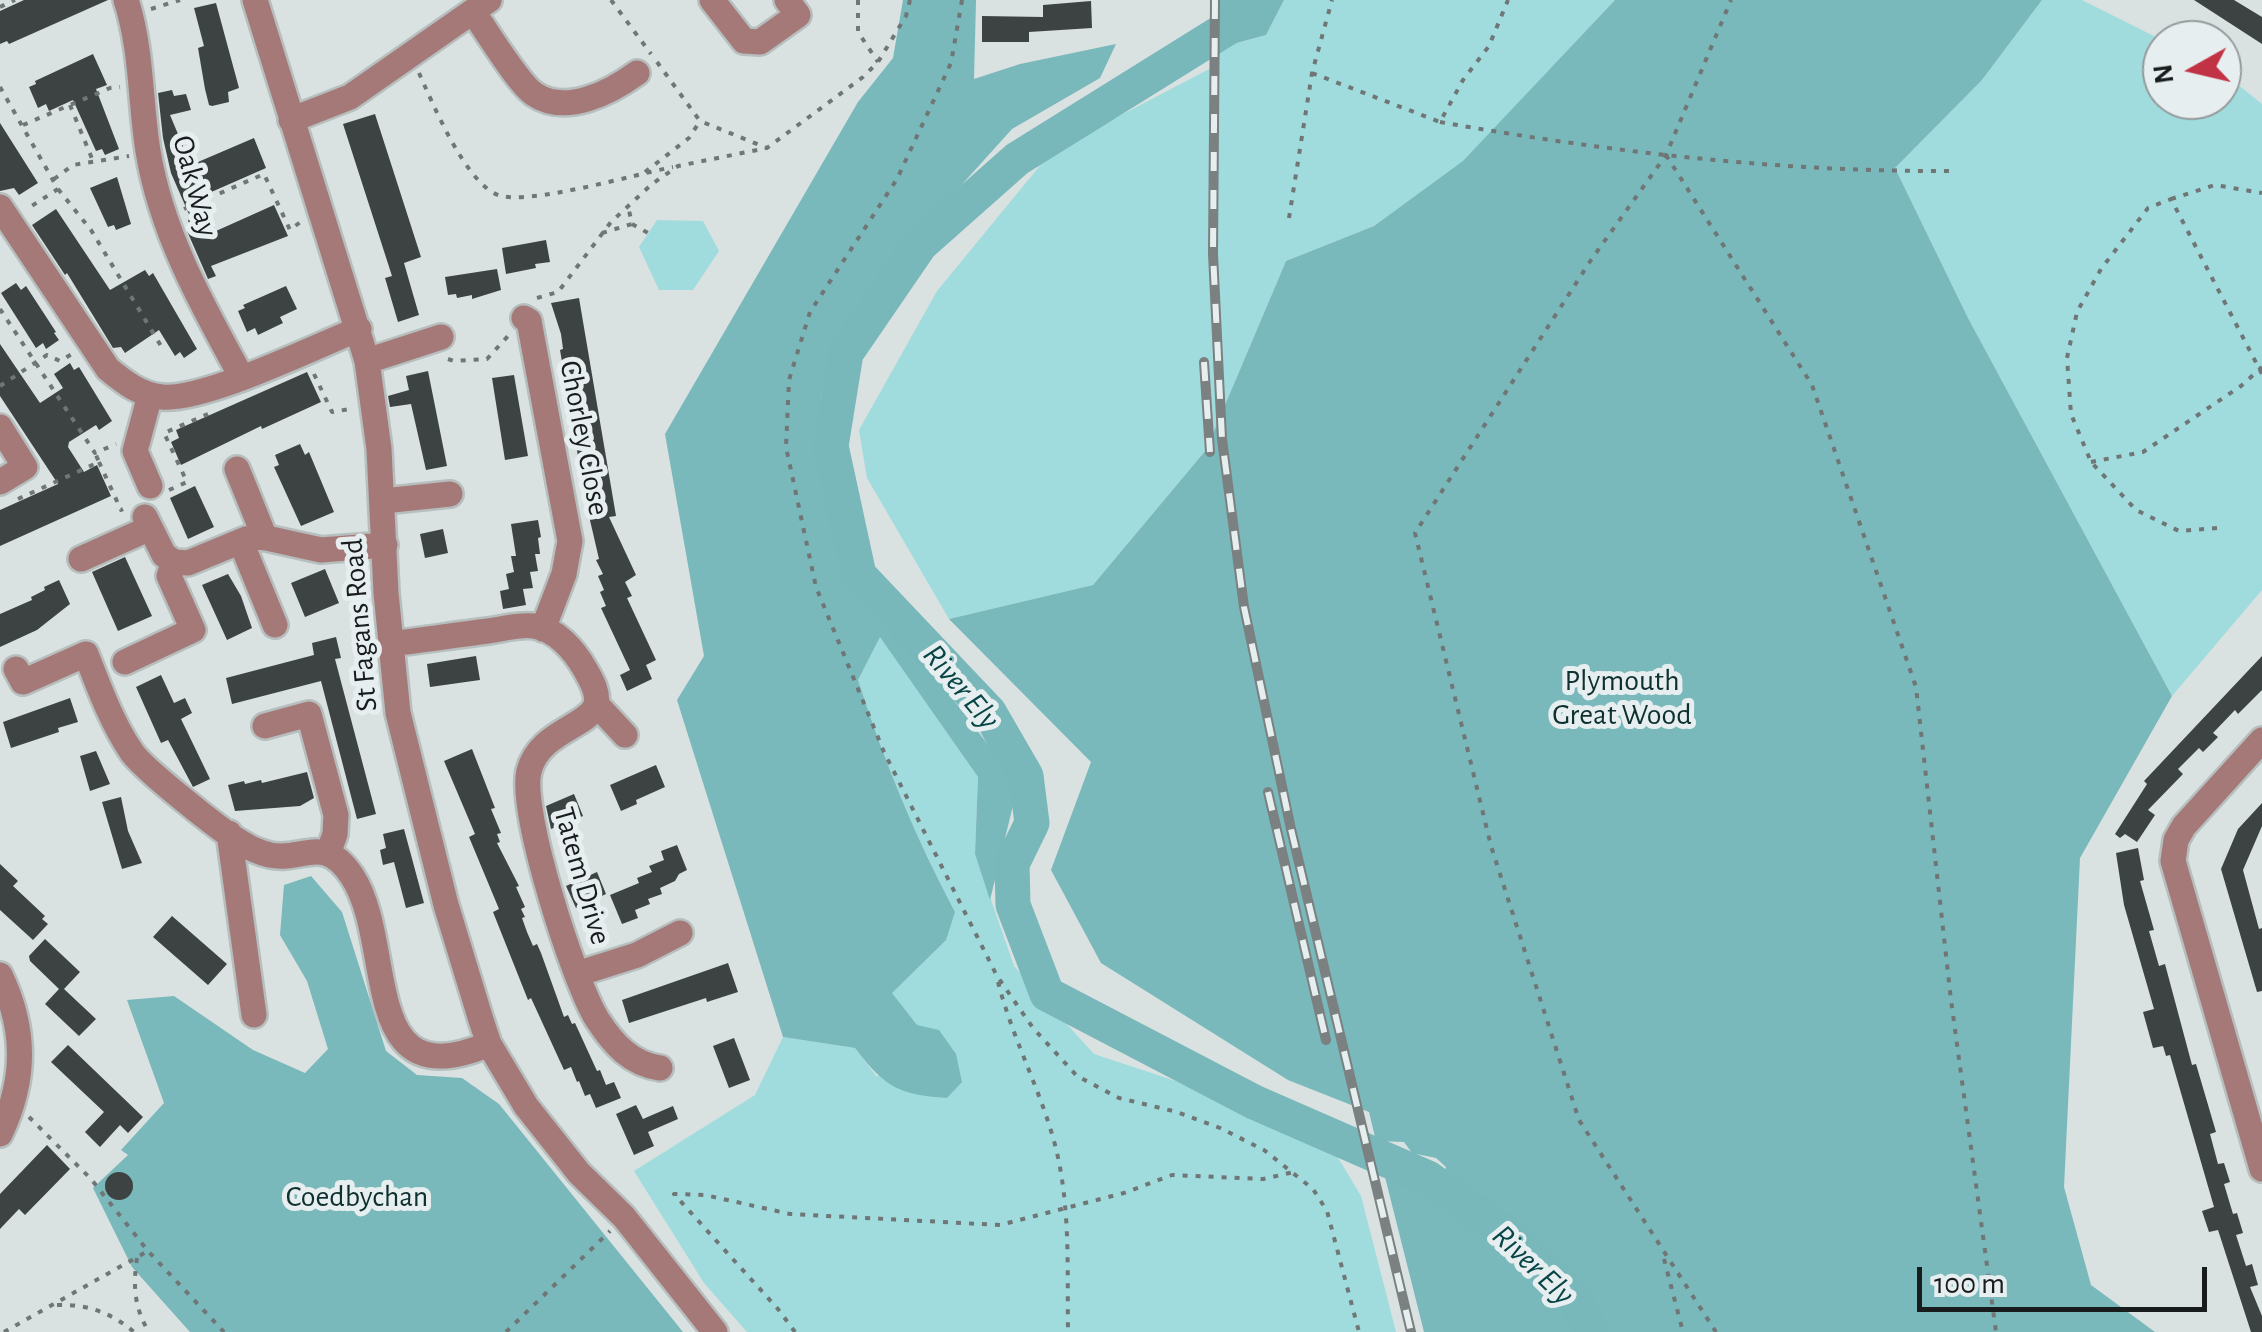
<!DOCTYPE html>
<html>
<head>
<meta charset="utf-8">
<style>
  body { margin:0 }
  #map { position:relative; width:2262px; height:1332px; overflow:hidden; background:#d9e1e1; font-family:"Alegreya Sans",sans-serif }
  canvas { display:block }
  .north { position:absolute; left:2142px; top:20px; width:100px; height:100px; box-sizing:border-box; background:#e7eeef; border:2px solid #959a9b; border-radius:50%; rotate:262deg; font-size:28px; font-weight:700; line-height:40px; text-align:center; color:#191c1c }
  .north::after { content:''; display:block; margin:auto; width:35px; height:45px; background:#c23245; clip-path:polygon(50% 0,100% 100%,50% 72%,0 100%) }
  .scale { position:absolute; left:1917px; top:1267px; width:290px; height:45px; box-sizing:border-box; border:5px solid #191c1c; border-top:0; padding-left:12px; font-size:30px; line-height:35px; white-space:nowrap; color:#191c1c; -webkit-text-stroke:8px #e7eeef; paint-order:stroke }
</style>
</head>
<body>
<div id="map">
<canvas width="2262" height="1332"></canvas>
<div class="north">N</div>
<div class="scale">100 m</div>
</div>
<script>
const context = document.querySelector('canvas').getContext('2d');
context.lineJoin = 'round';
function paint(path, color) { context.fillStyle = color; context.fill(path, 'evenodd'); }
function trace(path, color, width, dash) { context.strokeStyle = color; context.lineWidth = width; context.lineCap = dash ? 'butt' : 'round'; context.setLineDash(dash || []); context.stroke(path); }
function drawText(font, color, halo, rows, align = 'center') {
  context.font = font + ' "Alegreya Sans",sans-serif'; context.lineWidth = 10; context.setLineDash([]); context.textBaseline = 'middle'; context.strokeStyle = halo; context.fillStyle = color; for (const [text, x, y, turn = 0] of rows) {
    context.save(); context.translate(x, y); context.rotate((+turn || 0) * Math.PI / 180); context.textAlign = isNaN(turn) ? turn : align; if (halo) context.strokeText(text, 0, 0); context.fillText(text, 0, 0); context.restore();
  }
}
paint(new Path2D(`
  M1284,0h331l-151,161 -90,65 -88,35 -80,189 -113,135 -144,34 -82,-141 -8,-48 78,-139 115,-140 165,-86 1,-17 48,-13z
  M2042,0h40l80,40v60h60v-28l40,32v486l-90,106 -204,-378 -73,-150 87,-88z
  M657,220l46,1 16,30 -26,39h-34l-20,-43z
  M880,636l98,141 -3,77 39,112 80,88 115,38 22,4 103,55 27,45 35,136h-649l-43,-49 -70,-112 121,-76 28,-58 72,11 22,29 40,-51 -26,-34 64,-80c-40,-75 -71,-151 -97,-232z`), '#a0dcdd');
paint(new Path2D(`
  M903,0h73l-2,79 46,-15 96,-20 -16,34 -88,51 -55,61 -56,70 -36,69 -43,63 -6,56 25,60 4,45 36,53 112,145 23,42 -26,107 -15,-46 3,-77 -98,-140 -22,43c26,81 57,157 97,232l-9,28 -54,53 25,32 22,5 17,24 6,28 -15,16c-49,-3 -63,-12 -92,-50l-72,-11 -106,-337 27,-44 -39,-222 193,-332 35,-44z
  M1615,0h427l-60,80 -87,88 73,150 204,378 -92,162 -16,329 27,98 64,47h-731l-40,-159 46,1 14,5 2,-12 -10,-9 -24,-5 -8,-11 -28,-1 -7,-29 -81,-32 -187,-117 -50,-93 40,-108 -142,-143 144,-34 113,-135 80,-189 88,-35 89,-65z
  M311,876l31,36 44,139 31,24 45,3 37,26 184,228h-493l-58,-65 -39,-79 35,-33 -7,-5 43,-47 -37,-103 47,-4 79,54 52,23 23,-24 -21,-68 -27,-46 4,-50z`), '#79b8bb');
paint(new Path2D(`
  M1219,0h65l-18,35 -48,13z`), '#78b7ba');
trace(new Path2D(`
  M1258,0l-3,11 -238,148 -97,86 -74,108 -15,93 28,129 130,137 37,64 6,47 -20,41 1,41 34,89 207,108 174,76 85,60 60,58 18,36`), '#78b7ba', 35);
paint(new Path2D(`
  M24,0h84l-99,44 -2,-3 -7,3v-33z
  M2194,0h40l28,17v27z
  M1091,1l1,27 -63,4v10h-47v-26l61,1v-12z
  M216,3l23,85 -11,4 1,10 -17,4 -3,-1 -4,-16 -7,-41 6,-2 -10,-38z
  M93,54l14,31 -11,4 23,60 -14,6 -3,-6 -6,2 -23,-51 -24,11 -3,-7 -8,4 -9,-21 7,-3 -1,-3z
  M172,90l2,6 12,-2 5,16 -21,5 21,50 63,-27 12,30 -66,29 16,34 58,-26 14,31 -77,30 5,10 -8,3 -21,-48 4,-1 -3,-10 3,-1 -20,-46 -8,-35 -5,-45z
  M375,114l46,143 -17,6 15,52 -21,7 -13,-44 7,-2 -49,-152z
  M0,123l38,60 -19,12 -5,-7 -14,3z
  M117,177l14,47 -15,6 -2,-5 -6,2 -18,-39z
  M56,209l54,81 35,-20 4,6 4,-3 44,76 -13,9 -4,-6 -5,4 -16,-26 -34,23 -4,-6 -8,1 -46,-75 -2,2 -33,-50z
  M546,240l4,22 -15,2 1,4 -30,6 -4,-26z
  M497,269l4,21 -29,9v-4l-15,3 -1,-4 -8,1 -3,-18z
  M16,283l5,7 5,-4 30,46 -2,1 5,7 -13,9 -3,-6 -7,5 -35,-55z
  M286,286l11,23 -17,8 3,6 -25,12 -3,-7 -8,4 -9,-21 7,-3 -2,-3z
  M579,298l37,218 -7,1 27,58 -11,7 7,14 -5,2 29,62 -10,5 6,14 -25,12 -7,-16 10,-5 -29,-62 5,-2 -6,-14 4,-2 -6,-14 5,-2 -7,-14 3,-1 -13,-56 4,-1 -3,-14 -2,-15 -4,1 -8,-47 4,-1 -5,-30 -4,1 -8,-47 3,-1 -2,-15 -10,-31z
  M0,344l40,59 23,-15 -9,-14 16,-11 4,7 5,-3 33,54 -13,9 -3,-5 -27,17 -1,5 16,25 13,-7 14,31 -111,50v-36l58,-26 -58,-88z
  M428,371l19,95 -21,4 -15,-66 -21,3 -2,-11 21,-6 -3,-14z
  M307,372l14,30 -59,27 -1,-3 -80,39 -10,-23 8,-4 -3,-8z
  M514,375l14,81 -23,4 -13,-82z
  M300,444l5,11 4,-3 25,60 -33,14 -27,-59 5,-2 -4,-10z
  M195,486l19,41 -26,12 -18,-41z
  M538,520l3,17 -3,1 2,16h-5l3,17 -8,1 3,16 -10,1 3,16 -23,4 -3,-18 9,-2 -3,-15 8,-2 -3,-16h5l-5,-32z
  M443,529l5,24 -23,5 -5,-24z
  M125,557l27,59 -34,15 -26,-59z
  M325,569l14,34 -34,14 -14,-34z
  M228,574l13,22 11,32 -25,12 -25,-55z
  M59,580l11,24 -33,26 -37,17v-33l32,-14 -1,-3 14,-7 -1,-3z
  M336,637l5,21 -6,1 41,155 -19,5 -36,-138 -89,23 -6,-26 88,-23 -2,-12z
  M476,656l4,24 -50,7 -3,-23z
  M2262,656v34l-24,24 -3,-4 -22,23 5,4 -15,15 -4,-4 -21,21 5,5 -35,36 7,5 -18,27 -12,-8 -5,4 -5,-4 32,-50 -3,-3z
  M161,675l13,28 11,-5 7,15 -11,6 29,60 -17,8 -25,-47 -7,3 -25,-56z
  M70,698l8,24 -20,6 1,4 -48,16 -8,-26z
  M472,749l23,59 -4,1 10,24 -4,1 3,8 -3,1 22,43 -3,1 9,20 -4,2 4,8 -3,1 5,14 6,14 4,-2 4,9 23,64 4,-2 4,9 3,-1 22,48 3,-1 6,15 8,-3 7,16 -25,10 -6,-14 -5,2 -6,-15 -2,1 -6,-15 -7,3 -33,-72 -3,2 -35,-88 6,-3 -30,-72 6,-3 -31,-73z
  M96,751l14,33 -20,7 -10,-35z
  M656,765l9,22 -29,13 1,4 -16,7 -11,-26z
  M307,772l7,26 -14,8 -65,5 -7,-26 16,-4 1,3 16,-4 1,3z
  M574,794l9,22 -32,13 -5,-23z
  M121,797l7,34 14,32 -20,6 -20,-67z
  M2262,803v23l-19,44 16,59 3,-1v63l-5,1 -36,-123 17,-40z
  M404,829l20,74 -18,5 -12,-46 -11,3 -3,-15 6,-2 -3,-14z
  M677,845l10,25 -8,4 -4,7 -15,7 2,6 -14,5 2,5 -15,6 3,8 -16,6 -12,-29 29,-12 -2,-5 15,-6 -3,-6 15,-6 -3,-9z
  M2138,848l6,32 -4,1 14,49 -5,1 10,35 6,-2 27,101 4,-1 20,68 -6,2 8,30 6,-1 6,19 -6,2 9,30 4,-1 6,20 -7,2 10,31 6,-2 6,21 -8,2 12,29v16h-11l-33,-102 -9,2 -7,-21 12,-4 -44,-152 -4,1 -3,-10 -10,2 -10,-36 11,-3 -30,-104 -8,-52z
  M0,864l18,17 -5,5 32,30 -3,3 6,5 -15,16 -33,-30z
  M597,872l9,22 -30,14 -10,-22z
  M172,916l55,48 -19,21 -55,-48z
  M45,939l35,33 -16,17 32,30 -17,17 -34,-32 14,-15 -29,-28 -1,-5z
  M728,963l10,29 -31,10 -1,-4 -77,25 -7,-23z
  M734,1038l16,42 -21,8 -16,-42z
  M68,1045l75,72 -15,16 -8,-8 -20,22 -15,-15 19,-20 -53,-50z
  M636,1105l7,14 30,-13 5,13 -30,13 6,14 -20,9 -18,-41z
  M47,1145l23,24 -45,46 -6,-6 -19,20v-35z
  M105 1186a14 14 0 1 1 28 0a14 14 0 1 1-28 0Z`), '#3d4343');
const minor = new Path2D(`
  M126,0c16,49 14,101 22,151 13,81 54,154 93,225
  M255,0l112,361 12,88 7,144 12,120 48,192 35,115 8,24 37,62 53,67 45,44 91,115
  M712,0l32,41 16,1 38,-27 -11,-15
  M473,12c14,19 44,70 61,82 32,22 77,-2 103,-21
  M291,120l59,-23 139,-97
  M0,207l108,162c16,13 32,26 54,28 43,4 152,-50 197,-68
  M524,318l5,3 41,220 -6,33 -21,55
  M367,361l74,-24
  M150,395l-15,56 15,35
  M0,427l25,40 -25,15
  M237,469l28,69
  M383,501l67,-7
  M145,517l19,38 10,7 14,1 58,-24 16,-2 59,13 64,-5
  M241,542l34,83
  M81,559l69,-31
  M390,644c33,-4 66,-9 98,-13 15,-2 31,-7 46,-5 22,3 40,24 51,43 5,9 14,23 11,35 -5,22 -57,27 -67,67 -10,40 45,211 68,248 16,25 34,45 63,49
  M125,662l68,-32 -24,-54 5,-14
  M16,669l7,13 63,-28c13,33 25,67 45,97 10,16 92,82 111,92 7,5 20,10 28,12 33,7 53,-22 82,21 45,68 4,225 137,168
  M597,705l28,30
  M265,726l44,-12 27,101 -1,19 -7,20
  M2262,740l-78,86 -8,14 -3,21 89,308
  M229,833l25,182
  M577,974l60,-19 43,-22
  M0,975c26,54 26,105 0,159`);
trace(minor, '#b6bebe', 30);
trace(new Path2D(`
  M611,0l40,54
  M858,0v32l20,30
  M962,0l-11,63 -54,116 -87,133 -21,68 -3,67 30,140 68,165 113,224 36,52 44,48 42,22 58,14 43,16 44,22 49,39 14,22 32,121
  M0,7l15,-7
  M151,9l29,-9
  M657,62l43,59 67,27
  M419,73c14,31 46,109 79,122 30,11 138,-21 175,-28
  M1312,73l128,49 23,-42 26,-34 19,-46
  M0,87l58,102 -31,20
  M70,105l23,56
  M1440,122c170,30 340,50 513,49
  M23,125l87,-37 10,-1
  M1666,155l146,230 104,302 35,313 45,332
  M645,172l44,-34 11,-17
  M54,179l19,-14 56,-9
  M58,189l33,41 70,116
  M2171,199l44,-14 47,8
  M184,209l80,-35 26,56 13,-10
  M1289,218l23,-145 20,-73
  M632,224l16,9
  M602,233l30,-9 -4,-18
  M537,298l21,-6 53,-70 41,-38 26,-18 89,-18 96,-71 15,-15 28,-46 4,-16
  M0,309l95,144 21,-9
  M448,359l6,2 33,-2 21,-23
  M314,374l18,38 18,-3
  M0,386l47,-31 13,6 12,-7
  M99,462l22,48 2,-1
  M2091,462l52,-10 98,-66 21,-19
  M169,490l18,-8 -23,-49 44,-19
  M18,499l81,-37 -4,-9
  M2217,528l-38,3 -43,-21 -45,-48 -20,-48 -4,-56 10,-46 24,-43 47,-61 23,-9 91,175
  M998,982c14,55 41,105 56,159 17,62 13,128 14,191
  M29,1117l62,62 57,72 76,81
  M137,1258c-4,27 -3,50 12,74
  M1664,1259l19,73
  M57,1305c30,-1 53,7 77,27
  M4,1332l144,-81
  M506,1332l104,-101
  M795,1332l-17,-23 -104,-115 31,1 85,19 210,11 124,-32 48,-18 91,4 31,-7
  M1716,1332l-137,-212 -88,-274 -76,-313 176,-273 75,-105 65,-155`), '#707575', 4, [5, 8]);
trace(minor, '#a67979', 25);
const rail = new Path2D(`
  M1215,0l-2,254 9,185 22,168 47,222 120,503
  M1204,362l6,90
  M1268,792l58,248`);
trace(rail, '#7b8080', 10);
trace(rail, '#e7eeef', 6, [19]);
drawText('30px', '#191c1c', '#e7eeef', [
  ["Oak Way",195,186,75],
  ["Chorley Close",584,438,79],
  ["St Fagans Road",360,625,-95],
  ["Tatem Drive",582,876,74]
]);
drawText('30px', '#0e3031', '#e7eeef', [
  ["Plymouth",1622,681],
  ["Great Wood",1622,715],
  ["Coedbychan",357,1197]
]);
drawText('italic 32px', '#084547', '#e7eeef', [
  ["River Ely",961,687,50],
  ["River Ely",1533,1265,44]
]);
</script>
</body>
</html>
